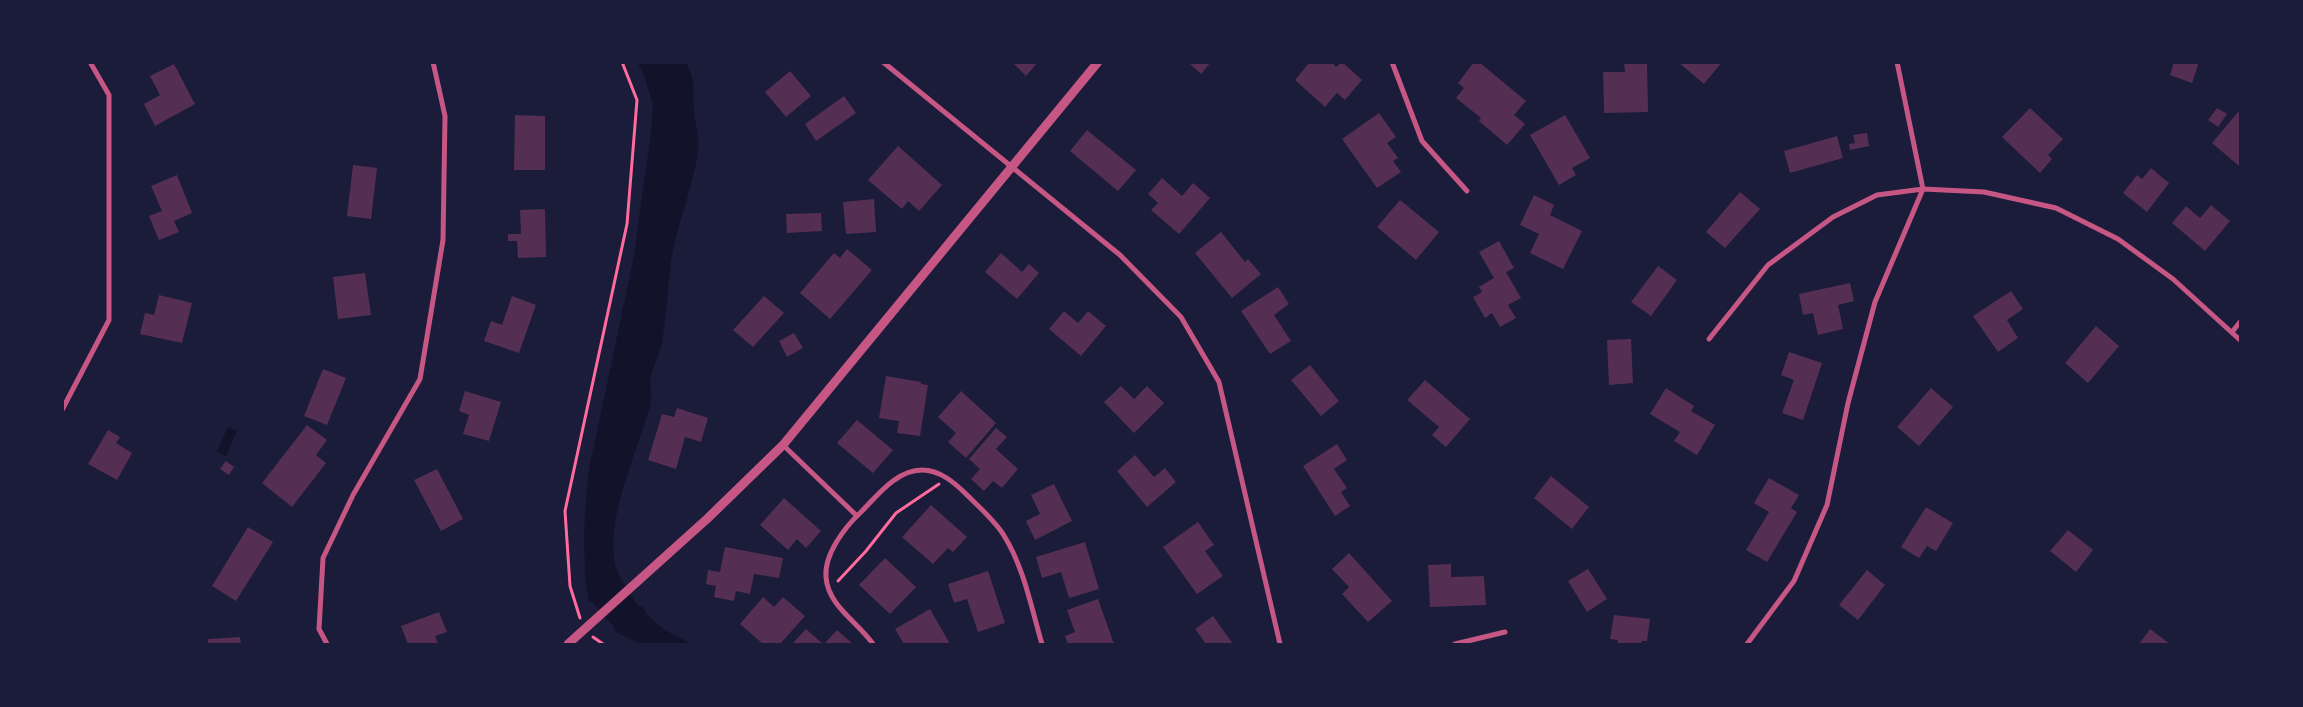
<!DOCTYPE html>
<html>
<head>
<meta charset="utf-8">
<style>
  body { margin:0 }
  #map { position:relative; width:2303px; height:707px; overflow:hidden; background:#1b1b3a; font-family:"Roboto Condensed",sans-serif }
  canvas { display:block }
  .frame { position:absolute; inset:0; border:64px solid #1b1b3a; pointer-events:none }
</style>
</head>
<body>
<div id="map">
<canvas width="2303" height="707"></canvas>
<div class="frame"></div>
</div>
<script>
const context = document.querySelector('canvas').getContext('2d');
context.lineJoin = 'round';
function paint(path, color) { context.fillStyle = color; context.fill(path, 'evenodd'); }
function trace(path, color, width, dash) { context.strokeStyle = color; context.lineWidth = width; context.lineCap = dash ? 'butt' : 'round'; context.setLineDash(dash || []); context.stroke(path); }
paint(new Path2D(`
  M638,63h48c10,17 7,29 8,47 1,14 6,27 4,41 -5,37 -21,73 -27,110 -4,29 -4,58 -10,86 -3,10 -8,19 -10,29 -2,10 2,20 -1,30 -12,44 -48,119 -33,164 5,13 14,25 21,36l5,1c4,14 39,35 53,37h-56l-26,-13 1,-3 -22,-25 -4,-1 -4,-25 -1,-46 4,-57 45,-213 18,-129 2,-27 -8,-27z
  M228,427l9,4 -11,25 -9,-4z`), '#12122b');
paint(new Path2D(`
  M1012,62h26l-12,14z
  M1188,62h23l-10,12z
  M1310,62h22l4,5 6,-5 20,18 -17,20 -8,-7 -12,14 -30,-27z
  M1474,62h5l47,39 -12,14 11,9 -18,21 -28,-24 2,-3 -25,-20 8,-10 -6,-5z
  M1624,62h23l1,50 -44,1 -1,-41h22z
  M1678,62h44l-18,22z
  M2174,62h25l-7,21 -22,-8z
  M174,64l21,40 -40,22 -11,-22 16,-9 -10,-19z
  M790,71l21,25 -25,21 -21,-25z
  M844,96l12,17 -40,28 -11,-17z
  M2030,108l33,31 -15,16 4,4 -12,14 -38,-36z
  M2217,108l10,6 -9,13 -10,-7z
  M2238,112l2,2 -1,52 -27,-23z
  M1379,113l17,24 -9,6 11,15 -5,3 8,11 -24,16 -35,-49z
  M515,115l30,1v54h-31z
  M1565,115l25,43 -18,10 4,7 -17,10 -29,-50z
  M1087,130l49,40 -18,21 -48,-40z
  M1867,133l2,13 -19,4 -1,-6 6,-1 -2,-8z
  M1837,136l6,22 -53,15 -6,-22z
  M898,146l44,39 -23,26 -11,-10 -6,8 -34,-29z
  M353,165l24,3 -6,51 -24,-3z
  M2151,168l18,15 -22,29 -24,-19 14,-18 5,4z
  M177,175l15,38 -18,8 5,11 -20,8 -10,-24 13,-5 -11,-25z
  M1162,178l20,18 11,-13 17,15 -31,36 -28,-24 7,-7 -10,-9z
  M1740,192l20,17 -35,39 -19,-16z
  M1534,195l20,10 -4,10 32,16 -19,38 -33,-16 9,-19 -19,-9z
  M874,199l2,33 -30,2 -3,-32z
  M1400,200l39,32 -23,28 -39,-33z
  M2211,205l19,16 -25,30 -33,-28 14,-17 14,12z
  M545,209l1,48 -28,1 -1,-17h-9v-7h13l-1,-24z
  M821,213l1,18 -35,2 -1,-19z
  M1221,232l24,30 3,-3 13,15 -29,24 -37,-45z
  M1499,241l15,27 -8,4 15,26 -13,7 8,13 -16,9 -8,-14 -7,5 -12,-21 9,-5 -3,-5 15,-9 -15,-26z
  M847,249l25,21 -42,49 -30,-26 34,-40 6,5z
  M1001,253l21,19 7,-8 10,9 -22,26 -32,-27z
  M1658,266l19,14 -26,36 -20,-14z
  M365,273l6,42 -33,4 -5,-42z
  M1850,283l4,18 -16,4 5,24 -25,6 -5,-22 -10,2 -4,-21z
  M1278,287l11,17 -15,11 17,26 -21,13 -29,-43z
  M2011,291l12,18 -16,11 11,18 -20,14 -25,-36z
  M159,295l33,8 -10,40 -42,-9 5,-21 9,2z
  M512,296l24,9 -17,48 -35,-12 7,-20 11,4z
  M764,296l20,17 -31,34 -20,-17z
  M1064,311l14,12 10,-12 18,15 -25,30 -32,-27z
  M2096,326l23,20 -31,37 -23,-20z
  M794,333l9,15 -16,9 -8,-16z
  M1631,339l2,44 -24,2 -2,-45z
  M1789,352l33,11 -19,57 -21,-7 12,-33 -13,-5z
  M1310,365l29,36 -18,15 -30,-36z
  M323,369l23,9 -19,47 -23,-9z
  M886,376l35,6v2l7,1 -8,51 -23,-3 2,-12 -20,-3z
  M1425,380l45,39 -24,28 -14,-12 7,-8 -32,-27z
  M1121,386l13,13 13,-13 17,17 -30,30 -30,-31z
  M1666,388l28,18 -3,5 24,14 -18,30 -23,-14 6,-9 -30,-18z
  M1931,388l22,19 -34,39 -22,-19z
  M465,391l36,11 -12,39 -26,-7 6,-19 -10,-4z
  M961,391l35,32 -30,35 -18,-16 8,-9 -18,-16z
  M677,408l31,10 -7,24 -16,-5 -9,32 -28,-9 14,-46 12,3z
  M857,420l36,30 -20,23 -36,-30z
  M307,425l20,15 -11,15 10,8 -34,44 -30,-24z
  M996,428l11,9 -11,12 22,20 -16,19 -9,-7 -9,10 -13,-12 9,-10 -11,-10z
  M108,430l12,7 -4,6 16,10 -15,27 -29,-16z
  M1337,444l10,16 -13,9 13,19 -6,4 9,14 -15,10 -32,-50z
  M1135,455l19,22 11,-9 11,14 -29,25 -30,-36z
  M226,461l8,6 -5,8 -9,-6z
  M437,469l26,50 -22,12 -27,-51z
  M1551,476l38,31 -17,22 -38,-31z
  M1769,478l30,17 -8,13 6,4 -30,50 -21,-12 23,-38 -15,-9z
  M1054,484l18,37 -37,19 -9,-19 14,-7 -9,-19z
  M784,498l37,33 -15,17 -9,-9 -9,11 -28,-25z
  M931,505l36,32 -14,15 -5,-4 -15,16 -31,-27z
  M1926,507l27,16 -17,28 -9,-5 -8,12 -18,-11z
  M1198,522l16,23 -9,6 18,25 -26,18 -34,-47z
  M248,527l25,15 -37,59 -24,-15z
  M2068,530l25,20 -17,22 -26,-21z
  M1085,542l14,47 -30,9 -8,-26 -19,6 -6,-21z
  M725,547l58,11 -4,20 -25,-4 -4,20 -14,-3 -2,10 -20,-4 2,-11 -10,-2 2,-14 12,2z
  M1349,553l43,48 -24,21 -26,-28 7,-7 -17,-18z
  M885,558l31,29 -26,27 -31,-29z
  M1451,564v13l33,-1 2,29 -56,2 -2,-42z
  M1588,569l19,30 -20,13 -19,-31z
  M1867,570l18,15 -27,35 -19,-15z
  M988,571l17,52 -27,9 -11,-33 -13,4 -6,-19z
  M763,597l11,10 9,-10 22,19 -25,28h-17l-23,-20z
  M1098,599l16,45h-46l-3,-8 10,-4 -8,-22z
  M930,609l20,35h-46l-9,-15z
  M439,612l8,20 -12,4 3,8h-30l-7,-18z
  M1614,615l36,4 -3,22h-5l-1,3h-23v-4l-8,-1z
  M1213,616l20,28h-27l-11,-15z
  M806,629l17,15h-31z
  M2150,629l20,15h-31z
  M837,630l16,14h-29z
  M240,637l1,7h-33v-5z`), '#542f53');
trace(new Path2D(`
  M838,581l28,-30 30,-38 43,-29
  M580,618l-10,-32 -5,-75 62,-287 10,-124 -15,-38
  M593,637l10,7`), '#ff6b9d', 3);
trace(new Path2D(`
  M883,62l237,193 61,62 38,65 61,262
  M1392,62l30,79 45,50
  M2232,332l8,-10
  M1709,339l59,-74 65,-48 44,-22 46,-6 61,3 72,16 62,31 55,40 67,61
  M62,410l47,-90v-225l-19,-33
  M783,445l74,71
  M327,644l-8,-15 4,-71 30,-63 67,-116 23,-139 2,-124 -12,-54
  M873,644c-15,-22 -45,-38 -47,-67 -2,-23 19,-50 35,-65 16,-16 35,-42 61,-42 18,0 33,13 45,25 12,12 27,25 36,39 21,33 28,73 39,110
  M1455,644l50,-12
  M1747,644l47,-63 33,-76 21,-102 27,-101 48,-113 -26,-127`), '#c65784', 5);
trace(new Path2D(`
  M568,644l140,-126 75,-73 315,-383`), '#c65784', 9);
</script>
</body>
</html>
